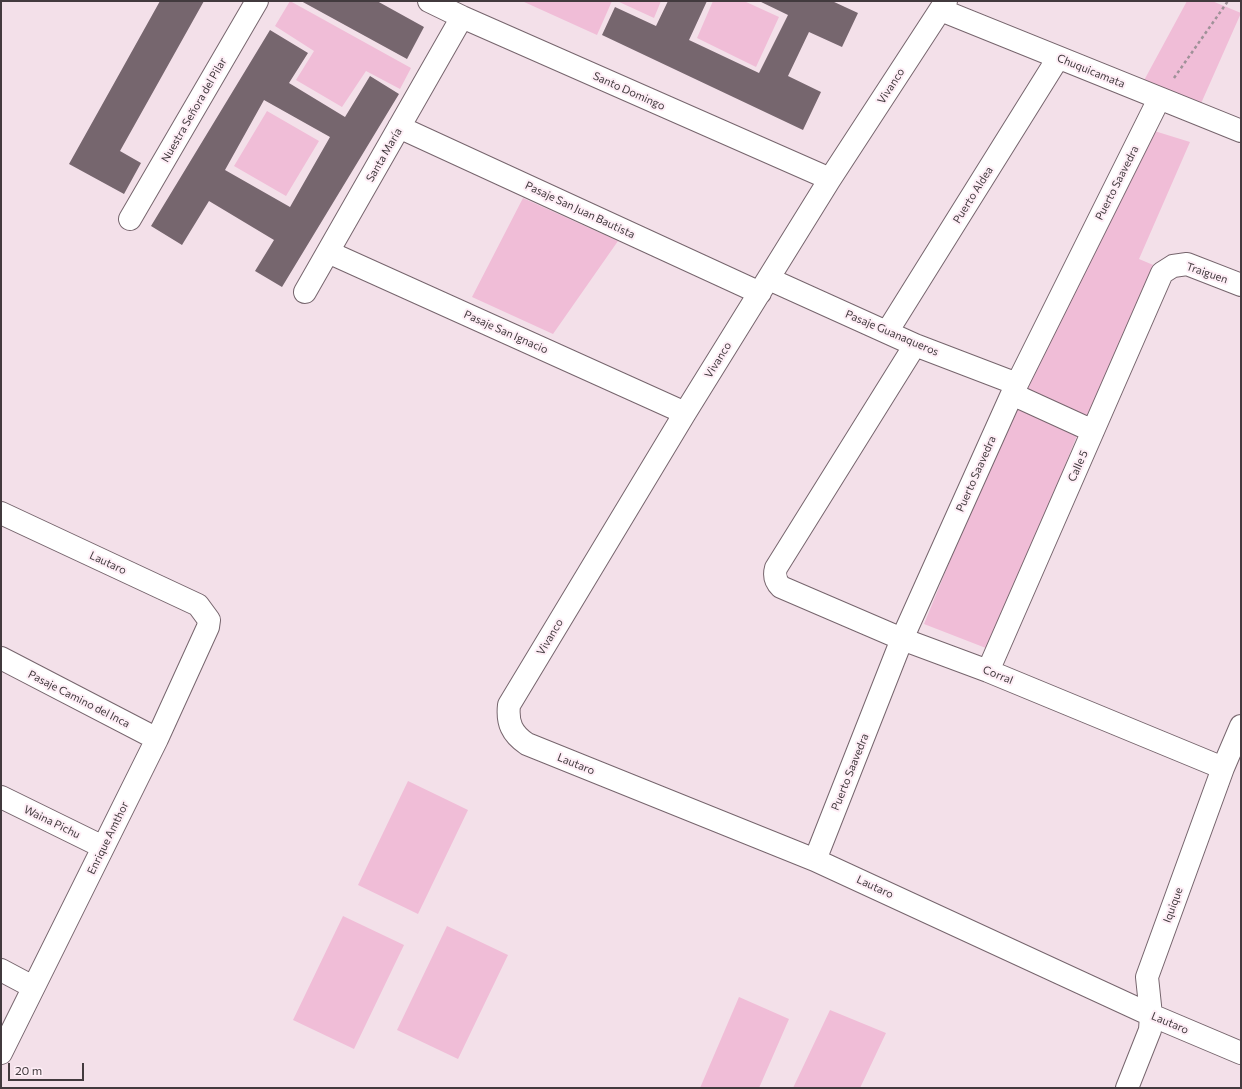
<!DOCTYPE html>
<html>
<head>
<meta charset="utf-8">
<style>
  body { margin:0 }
  #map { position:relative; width:1242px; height:1089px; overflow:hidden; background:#f3e0e9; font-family:Commissioner,sans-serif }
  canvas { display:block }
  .frame { position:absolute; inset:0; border:2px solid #423a3e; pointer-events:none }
  .scale { position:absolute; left:8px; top:1063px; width:76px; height:18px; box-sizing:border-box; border:2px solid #423a3e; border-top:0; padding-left:5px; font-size:12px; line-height:14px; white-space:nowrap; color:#423a3e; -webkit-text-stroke:3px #feeef6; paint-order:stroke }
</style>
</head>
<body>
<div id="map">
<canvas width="1242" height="1089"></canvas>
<div class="frame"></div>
<div class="scale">20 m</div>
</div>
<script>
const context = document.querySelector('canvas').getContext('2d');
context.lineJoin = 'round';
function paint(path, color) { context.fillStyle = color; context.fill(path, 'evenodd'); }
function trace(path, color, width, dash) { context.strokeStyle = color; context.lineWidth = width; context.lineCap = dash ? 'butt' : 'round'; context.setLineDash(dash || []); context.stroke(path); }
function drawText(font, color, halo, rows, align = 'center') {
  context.font = font + ' Commissioner,sans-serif'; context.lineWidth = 4; context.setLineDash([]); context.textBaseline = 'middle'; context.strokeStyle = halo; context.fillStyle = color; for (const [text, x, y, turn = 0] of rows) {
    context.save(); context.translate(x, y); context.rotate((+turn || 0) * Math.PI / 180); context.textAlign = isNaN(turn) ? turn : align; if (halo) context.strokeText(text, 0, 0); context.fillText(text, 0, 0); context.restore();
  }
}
paint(new Path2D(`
  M290,1l121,67 -11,21 -34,-18 -24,36 -46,-27 18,-29 -39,-25z
  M522,1h90l-15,34z
  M617,1h44l-7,17z
  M713,1h31l35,16 -23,50 -59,-29z
  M1187,1h25l29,12 -42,95 -58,-22z
  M267,111l52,30 -33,55 -52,-30z
  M1148,129l42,13 -51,117 19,8 -71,158 -67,-32z
  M523,198l95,43 -65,93 -81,-37z
  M1015,402l63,31 -87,217 -67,-26z
  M408,781l60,29 -50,104 -60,-29z
  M343,916l61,29 -50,104 -61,-29z
  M447,926l61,29 -50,104 -61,-29z
  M739,997l50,22 -30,69h-59z
  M830,1010l56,23 -26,55h-67z`), '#f0bdd7');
paint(new Path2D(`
  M160,1h44l-84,150 21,12 -17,31 -55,-30z
  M301,1h76l47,26 -17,32z
  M668,1h39l-18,39 70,33 29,-58 -29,-14h73l26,12 -16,34 -33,-15 -21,44 33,16 -18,38 -201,-95 13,-28 41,19z
  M270,30l38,23 -19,30 56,34 25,-41 29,18 -117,193 -27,-16 19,-31 -65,-39 -27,44 -31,-19zM264,100l66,37 -40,70 -65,-37z`), '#76666e');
const minor = new Path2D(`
  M429,1l33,16 368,162
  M946,1l-116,178 -145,234 -176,292c-2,18 3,29 18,39l288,116 336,155 90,38
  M941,10l300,121
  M399,127l361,166
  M130,219l127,-218
  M328,252l357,161
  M769,279l146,66 102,39
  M305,292l157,-275
  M887,332l171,-274
  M915,345l-139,223c-2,7 -1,13 5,19l121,52 86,32 235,97
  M1012,394l81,37
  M1,513l197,92 11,15 -1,7 -51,112 -156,314
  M1,658l156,81
  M988,671l174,-398 11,-7 14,-2 54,21
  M1,797l102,50
  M815,860l87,-221 110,-245 147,-295
  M1,970l32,17
  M1127,1088l23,-58 1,-15 -4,-38 76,-209 18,-42`);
trace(minor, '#76656d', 24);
trace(new Path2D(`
  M1174,78l54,-77`), '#9f9198', 2.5, [3, 3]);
trace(minor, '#fff', 22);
drawText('11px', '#423a3e', '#feeef6', [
  ["Chuquicamata",1091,71,22],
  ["Vivanco",891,86,-57],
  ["Santo Domingo",629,91,24],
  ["Nuestra Señora del Pilar",194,110,-60],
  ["Santa María",384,155,-60],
  ["Puerto Saavedra",1117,183,-63],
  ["Puerto Aldea",973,195,-58],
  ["Pasaje San Juan Bautista",580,210,25],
  ["Traiguen",1207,273,19],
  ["Pasaje San Ignacio",506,332,24],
  ["Pasaje Guanaqueros",892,333,23],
  ["Vivanco",718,360,-58],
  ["Calle 5",1078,466,-66],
  ["Puerto Saavedra",976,474,-66],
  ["Lautaro",108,563,25],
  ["Vivanco",550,637,-59],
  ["Corral",998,675,22],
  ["Pasaje Camino del Inca",79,699,27],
  ["Lautaro",576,764,22],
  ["Puerto Saavedra",850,772,-68],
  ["Waina Pichu",52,822,26],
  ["Enrique Amthor",108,838,-64],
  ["Lautaro",875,887,25],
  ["Iquique",1173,905,-70],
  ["Lautaro",1170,1023,23]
]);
</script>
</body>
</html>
